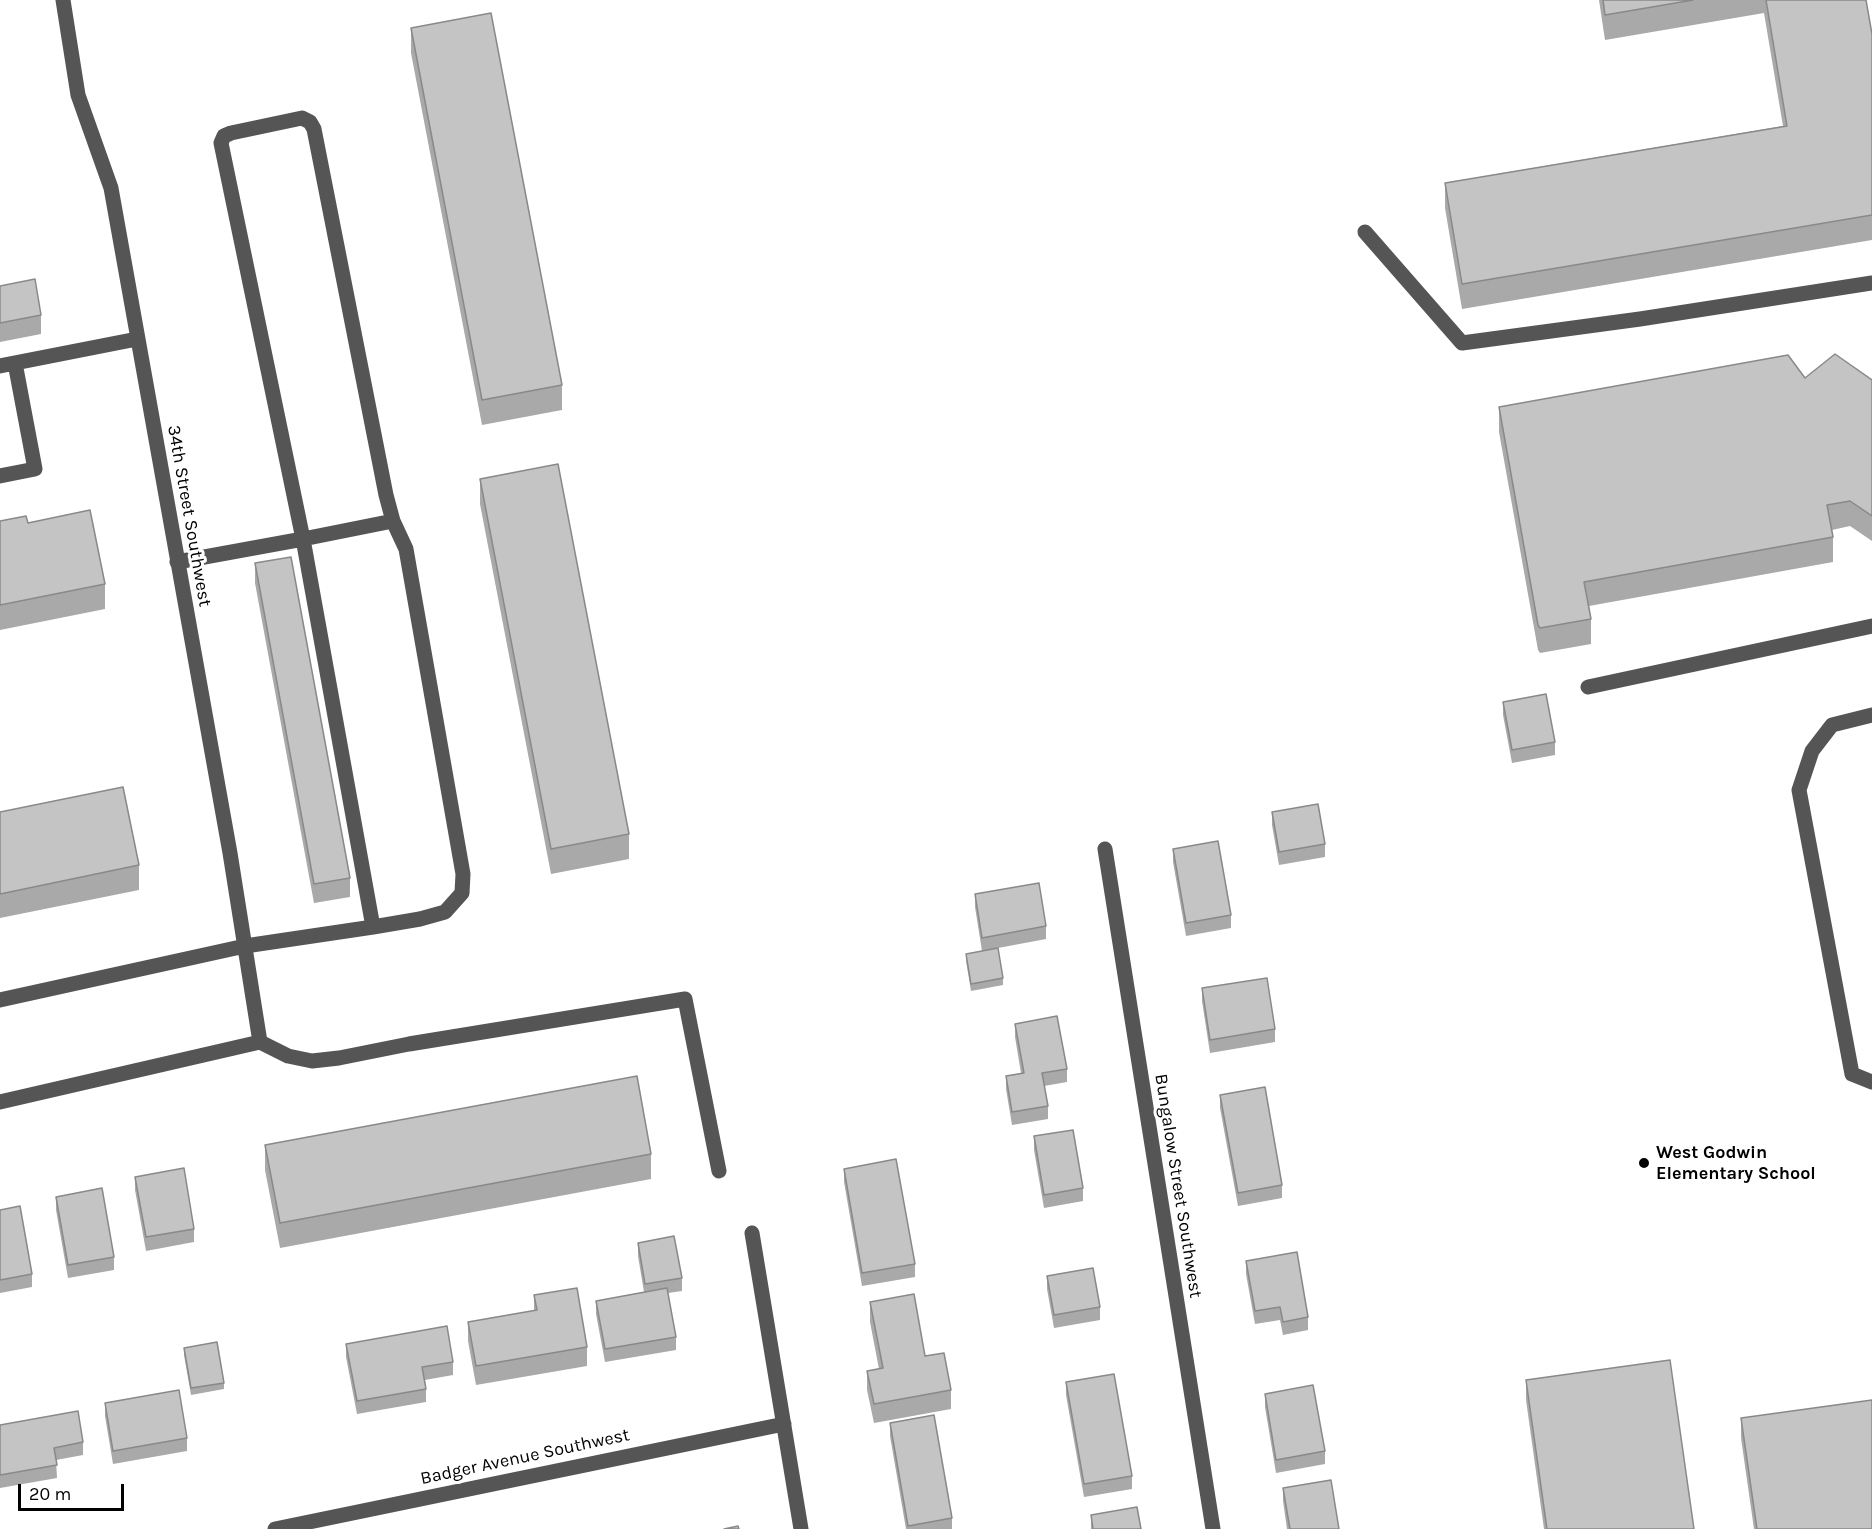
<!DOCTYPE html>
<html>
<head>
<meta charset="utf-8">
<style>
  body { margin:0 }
  #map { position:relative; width:1872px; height:1529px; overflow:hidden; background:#fff; font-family:Karla,sans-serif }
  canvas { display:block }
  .scale { position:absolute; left:18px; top:1484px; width:106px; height:27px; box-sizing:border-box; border:3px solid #000; border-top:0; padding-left:8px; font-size:18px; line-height:21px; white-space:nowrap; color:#000; -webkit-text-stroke:4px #fff; paint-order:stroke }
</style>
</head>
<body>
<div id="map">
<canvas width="1872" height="1529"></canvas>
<div class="scale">20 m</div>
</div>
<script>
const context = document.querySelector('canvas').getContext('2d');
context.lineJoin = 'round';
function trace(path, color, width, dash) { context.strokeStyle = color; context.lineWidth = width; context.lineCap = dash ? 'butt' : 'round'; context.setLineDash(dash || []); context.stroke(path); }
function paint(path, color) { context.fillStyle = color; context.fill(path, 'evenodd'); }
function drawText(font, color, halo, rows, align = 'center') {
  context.font = font + ' Karla,sans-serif'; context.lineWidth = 6; context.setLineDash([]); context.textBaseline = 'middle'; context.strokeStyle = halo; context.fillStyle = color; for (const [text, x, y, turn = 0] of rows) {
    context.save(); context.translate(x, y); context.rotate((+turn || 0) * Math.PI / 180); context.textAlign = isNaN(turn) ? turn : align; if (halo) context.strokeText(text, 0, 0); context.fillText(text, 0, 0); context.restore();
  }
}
trace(new Path2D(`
  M63,0l15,95 33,93 119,665 30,189
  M302,118l8,4 4,7 72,366 7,26 -90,18 -82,-396 3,-7 7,-3z
  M1365,232l97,111 178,-24 232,-36
  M0,366l137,-27
  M0,476l35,-7 -20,-106
  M1588,687l284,-61
  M1872,715l-40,10 -20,26 -13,39 53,284 20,8
  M1105,849l108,680
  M373,927l47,-8 25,-7 17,-19 1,-19 -57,-325 -13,-28
  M0,1000l245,-54 128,-19 -70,-388 -126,23
  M260,1042l28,14 24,5 27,-3 70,-14 276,-45 34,172
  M0,1102l260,-60
  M752,1233l49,296
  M275,1529l509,-105`), '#555', 15);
paint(new Path2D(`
  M1599,0h267l6,34v206l-410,69 -17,-101v-25l338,-57 -19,-113 -159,27z
  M411,28l151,357v25l-80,15 -71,-372z
  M0,286l41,29v19l-41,8z
  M1805,378l67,2v161l-22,-15 -18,4 1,7v25l-244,44 2,13v25l-51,9 -2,-3 -39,-218v-25z
  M480,479l149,355v25l-78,15 -71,-370z
  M0,521l28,2 77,61v25l-105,21z
  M255,563l95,315v19l-36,6 -59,-320z
  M1503,702l52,40v13l-43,8 -9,-48z
  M0,812l139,53v25l-139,28z
  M1272,812l53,32v13l-46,8 -7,-40z
  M1173,849l58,66v13l-45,8 -13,-74z
  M975,894l71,32v13l-64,12 -7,-44z
  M966,954l37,24v7l-32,6 -5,-30z
  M1202,988l73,41v13l-65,11 -8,-52z
  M1015,1024l52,45v13l-23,4 4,20v13l-36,6 -6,-36v-13l15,-3 -6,-36z
  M1220,1095l62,90v13l-44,8 -18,-98z
  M1034,1136l49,52v13l-39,7 -10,-58z
  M265,1145l386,9v25l-371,69 -15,-78z
  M844,1169l71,95v13l-53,9 -18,-104z
  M135,1177l59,52v13l-48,9 -11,-61z
  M56,1197l58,60v13l-46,8 -12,-68z
  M0,1210l32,64v13l-32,6z
  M638,1243l44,35v13l-14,2 8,44v13l-71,12 -9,-48v-13l48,-9 -6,-36z
  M1246,1261l62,56v13l-25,5 -3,-15 -25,4 -9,-50z
  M1047,1276l53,31v13l-46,8 -7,-39z
  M534,1295l53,52v19l-111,19 -8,-44v-19l66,-11z
  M870,1302l55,54 26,34v19l-77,14 -7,-33v-19l12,-2 -9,-47z
  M346,1344l107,18v13l-28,5 1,9v13l-69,12 -11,-57z
  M184,1348l40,35v6l-33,6 -7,-40z
  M1526,1380l168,149h-150l-18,-129z
  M1066,1382l66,94v13l-48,8 -18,-102z
  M1265,1394l60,57v13l-49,9 -11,-66z
  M105,1403l82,35v13l-74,13 -8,-48z
  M1741,1418l131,111h-118l-13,-91z
  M890,1423l62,95v11h-46l-16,-93z
  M0,1425l83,17v13l-27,5 1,18 -57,10z
  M1283,1488l56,41h-52l-4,-28z
  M1091,1515l50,14h-50z`), '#a9a9a9');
const building = new Path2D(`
  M1603,0h90l-88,15z
  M1766,0h100l6,34v181l-410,69 -17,-101 342,-57z
  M491,13l71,372 -80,15 -71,-372z
  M35,279l6,36 -41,8v-37z
  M1835,354l37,26v136l-22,-15 -23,4 6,32 -249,45 7,37 -51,9 -2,-3 -39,-218 289,-52 17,23z
  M558,464l71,370 -78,15 -71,-370z
  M90,510l15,74 -105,21v-84l26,-5 2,7z
  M291,557l59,321 -36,6 -59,-321z
  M1546,694l9,48 -43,8 -9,-48z
  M123,787l16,78 -139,29v-82z
  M1318,804l7,40 -46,8 -7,-40z
  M1218,841l13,74 -45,8 -13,-74z
  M1039,883l7,43 -64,12 -7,-44z
  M998,948l5,30 -32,6 -5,-30z
  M1267,978l8,51 -65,11 -8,-52z
  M1057,1016l10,53 -25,4 6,33 -36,6 -6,-36 18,-3 -9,-49z
  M637,1076l14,78 -371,69 -15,-78z
  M1265,1087l17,98 -44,8 -18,-98z
  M1073,1130l10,58 -39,7 -10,-59z
  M896,1159l19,105 -53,9 -18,-104z
  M184,1168l10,61 -48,8 -11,-60z
  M102,1188l12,69 -46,8 -12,-68z
  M20,1206l12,68 -32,6v-70z
  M674,1236l8,42 -37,6 -7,-41z
  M1297,1252l11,65 -25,5 -3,-15 -25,4 -9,-50z
  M1093,1268l7,39 -46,8 -7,-39z
  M577,1288l10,59 -111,19 -8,-44 69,-12 -3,-15z
  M667,1288l9,49 -71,12 -9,-48z
  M914,1294l11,62 19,-3 7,37 -77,14 -7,-33 16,-3 -13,-66z
  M447,1326l6,36 -31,5 4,22 -69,12 -11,-57z
  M217,1342l7,41 -33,5 -7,-40z
  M1670,1360l24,169h-147l-21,-149z
  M1114,1374l18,102 -48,8 -18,-102z
  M1313,1385l12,66 -49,9 -11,-66z
  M179,1390l8,48 -74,13 -8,-48z
  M1872,1400v129h-115l-16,-111z
  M78,1411l5,31 -29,6 3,17 -57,10v-50z
  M934,1415l18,103 -44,8 -18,-103z
  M1331,1480l8,49h-49l-7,-41z
  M1137,1507l4,22h-48l-2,-14z
  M738,1526l1,3h-15z`);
paint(building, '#c4c4c4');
trace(building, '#898989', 1.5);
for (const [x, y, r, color] of [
  [1644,1163,6,"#000"]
]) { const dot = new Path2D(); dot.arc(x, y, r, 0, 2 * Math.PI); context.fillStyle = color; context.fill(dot); trace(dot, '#fff', 2); }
drawText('18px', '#000', '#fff', [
  ["34th Street Southwest",189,516,80],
  ["Bungalow Street Southwest",1178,1186,81],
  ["Badger Avenue Southwest",525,1457,-12]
]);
drawText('bold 18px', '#000', '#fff', [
  ["West Godwin",1656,1153],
  ["Elementary School",1656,1174]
], 'left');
</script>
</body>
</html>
